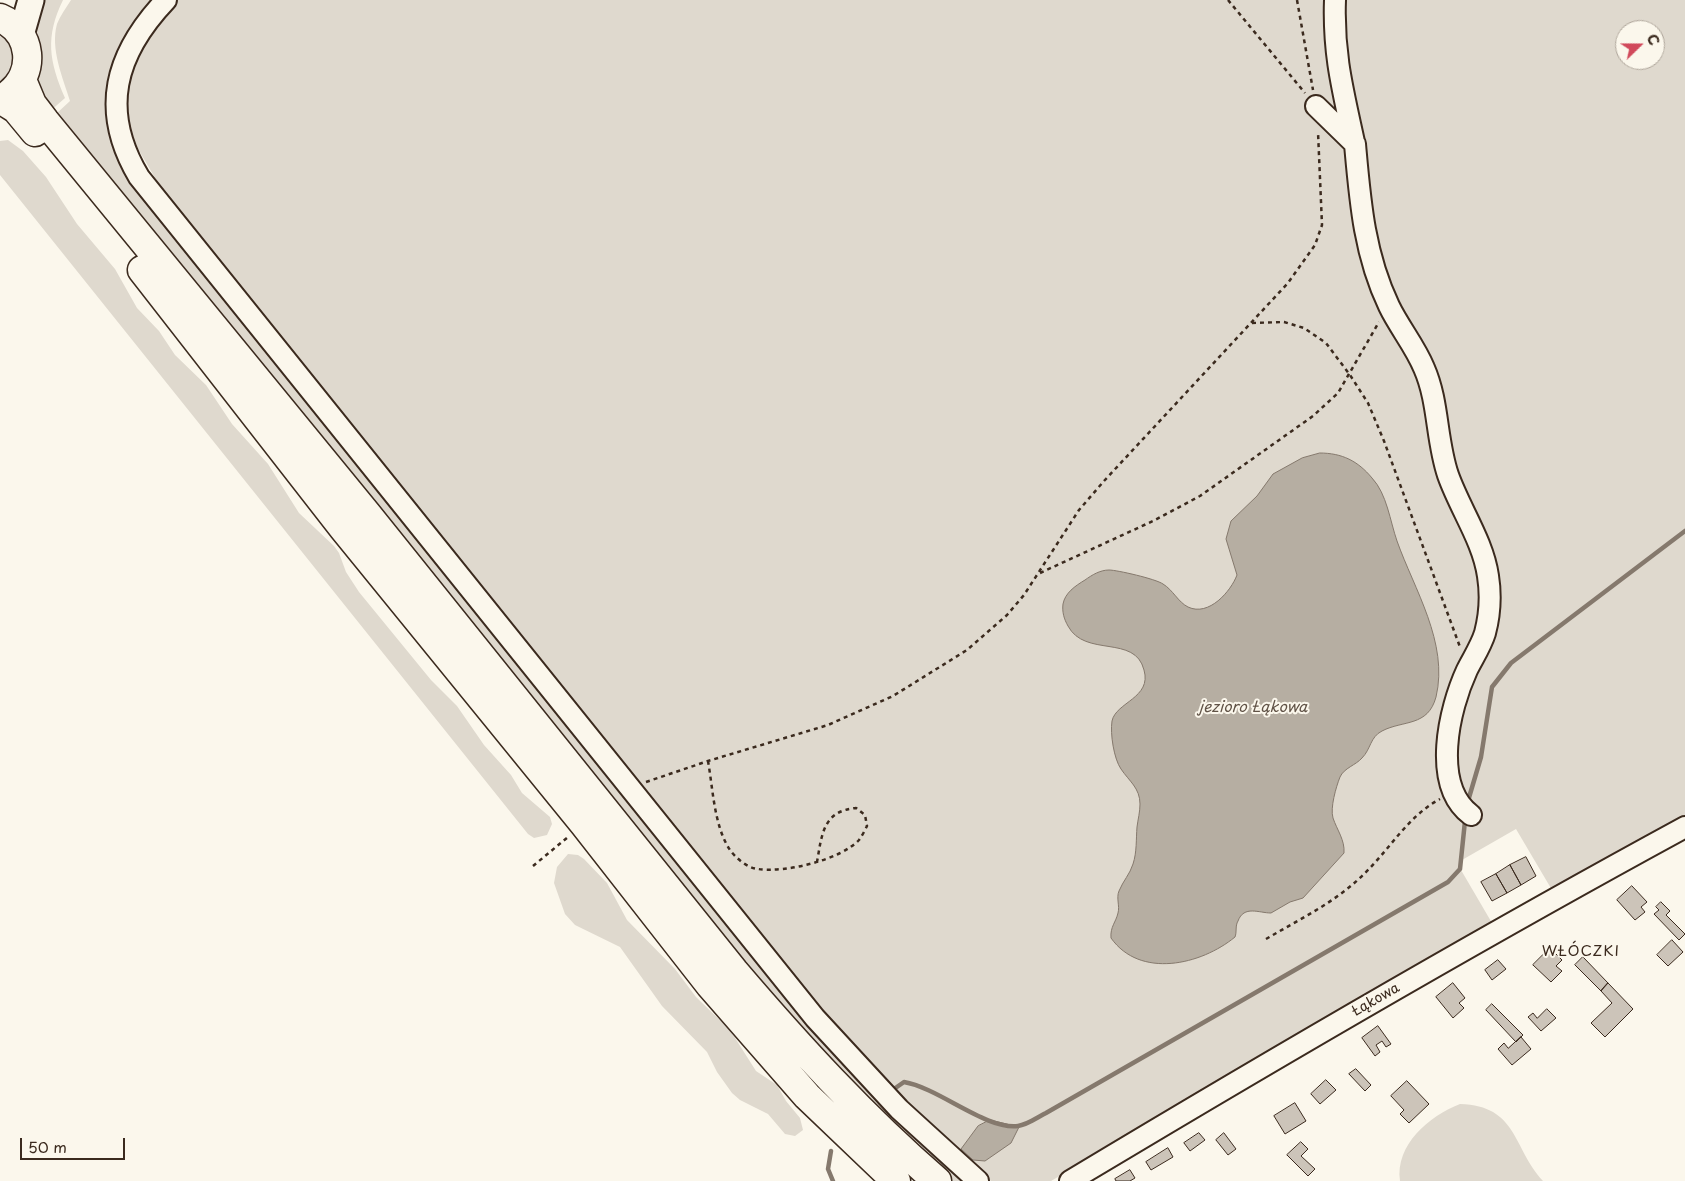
<!DOCTYPE html>
<html>
<head>
<meta charset="utf-8">
<style>
  body { margin:0 }
  #map { position:relative; width:1685px; height:1181px; overflow:hidden; background:#fbf7ec; font-family:"Playpen Sans",sans-serif }
  canvas { display:block }
  .north { position:absolute; left:1615px; top:20px; width:50px; height:50px; box-sizing:border-box; background:#fbf7ec; border:1px solid #aea59a; border-radius:50%; rotate:68deg; font-size:14px; font-weight:700; line-height:20px; text-align:center; color:#3b2a1e }
  .north::after { content:''; display:block; margin:auto; width:18px; height:22px; background:#d1495b; clip-path:polygon(50% 0,100% 100%,50% 72%,0 100%) }
  .scale { position:absolute; left:20px; top:1138px; width:105px; height:22px; box-sizing:border-box; border:2px solid #3b2a1e; border-top:0; padding-left:6px; font-size:15px; line-height:18px; white-space:nowrap; color:#3b2a1e; -webkit-text-stroke:4px #fbf7ec; paint-order:stroke }
</style>
</head>
<body>
<div id="map">
<canvas width="1685" height="1181"></canvas>
<div class="north">С</div>
<div class="scale">50 m</div>
</div>
<script>
const context = document.querySelector('canvas').getContext('2d');
context.lineJoin = 'round';
function paint(path, color) { context.fillStyle = color; context.fill(path, 'evenodd'); }
function trace(path, color, width, dash) { context.strokeStyle = color; context.lineWidth = width; context.lineCap = dash ? 'butt' : 'round'; context.setLineDash(dash || []); context.stroke(path); }
function drawText(font, color, halo, rows, align = 'center') {
  context.font = font + ' "Playpen Sans",sans-serif'; context.lineWidth = 4; context.setLineDash([]); context.textBaseline = 'middle'; context.strokeStyle = halo; context.fillStyle = color; for (const [text, x, y, turn = 0] of rows) {
    context.save(); context.translate(x, y); context.rotate((+turn || 0) * Math.PI / 180); context.textAlign = isNaN(turn) ? turn : align; if (halo) context.strokeText(text, 0, 0); context.fillText(text, 0, 0); context.restore();
  }
}
paint(new Path2D(`
  M42,0h21c-18,37 -14,61 2,98l-17,15 -11,-15 -5,-70z
  M71,0h84c-9,12 -20,24 -28,36 -23,35 -24,85 -9,123 4,8 10,15 14,23l677,844 64,73 36,34 58,48h-21l-116,-109 -774,-958 14,-13c-7,-23 -20,-52 -13,-77 3,-8 9,-16 14,-24z
  M174,0h1511v817l-133,73 -36,-61 -54,31 -1,10 31,53 -441,258h-60l-27,-23 -74,-71 -66,-72 -663,-827 -27,-46 -8,-26 -1,-25 14,-46zM1625,30h30v30h-30z
  M0,36c19,13 16,34 0,47z
  M8,140l15,11 23,26 31,47 38,45 22,39 22,23 16,24 31,30 26,39 36,40 31,49 35,33 5,7 7,19 13,20 72,88 26,26 27,39 27,30 11,18 28,24 2,7 -5,11 -13,3 -6,-4 -528,-659v-34z
  M568,854l10,1 6,4 23,24 20,37 48,49 21,28 34,33 26,41 21,14 9,16 14,17 3,12 -8,6 -10,-2 -17,-20 -28,-14 -8,-7 -15,-21 -10,-20 -45,-46 -42,-59 -45,-22 -10,-11 -11,-31 3,-16z
  M1460,1104c58,2 52,43 83,77h-143c-5,-36 29,-65 60,-77z`), '#dfd9ce');
const water = new Path2D(`
  M1320,453c22,0 38,8 52,25 15,16 18,43 25,63 17,48 52,102 39,156 -8,30 -33,23 -54,34 -12,6 -11,18 -20,27 -6,7 -18,10 -22,19 -4,10 -10,31 -7,41 4,12 12,22 11,35l-41,45 -13,4 -19,11c-12,0 -27,-8 -33,8 -3,5 -1,11 -3,16 -34,28 -95,42 -124,1 -1,-11 5,-16 7,-25 2,-7 -2,-15 1,-22 4,-10 11,-17 14,-27 4,-12 3,-25 4,-37 1,-8 3,-15 3,-23 0,-16 -11,-23 -19,-35 -7,-10 -11,-35 -9,-48 4,-19 40,-23 32,-51 -9,-36 -59,-12 -76,-44 -4,-7 -6,-14 -5,-22 2,-11 12,-18 22,-24 7,-5 15,-10 24,-10 8,0 47,9 54,14 10,6 15,18 25,23 21,10 43,-16 49,-32l-11,-36 5,-18 26,-25 16,-22 29,-16z
  M990,1120l29,7 -8,16 -26,18 -12,-1 -12,-11 17,-23z`);
paint(water, '#b6aea2');
trace(water, '#85796d', 1);
trace(new Path2D(`
  M1468,801l13,-44 11,-70 19,-24 174,-132
  M894,1089l10,-7c35,6 82,48 114,44 9,-1 20,-9 28,-13l402,-231 12,-13 5,-48
  M831,1151l-3,18 5,12`), '#85796d', 4.5);
const building = new Path2D(`
  M1526,857l10,19 -15,9 -11,-20z
  M1510,865l11,20 -14,8 -11,-19z
  M1496,874l11,19 -15,8 -11,-19z
  M1632,886l15,16 -6,5 4,5 -10,8 -18,-20z
  M1661,902l9,9 -4,4 19,19 -6,6 -25,-26 5,-4 -3,-3z
  M1672,940l11,12 -15,14 -11,-11z
  M1550,948l12,12 -6,6 6,5 -11,11 -18,-17z
  M1583,957l25,26 -7,8 -26,-26z
  M1498,960l8,9 -14,11 -7,-10z
  M1453,983l12,15 -6,5 5,5 -11,10 -17,-21z
  M1608,983l25,26 -28,28 -14,-14 21,-20 -11,-12z
  M1492,1004l31,31 -7,7 -30,-32z
  M1547,1009l9,9 -15,13 -13,-14 5,-4 4,5z
  M1378,1026l13,18 -5,3 -4,-6 -6,4 4,7 -5,4 -13,-18z
  M1521,1037l10,12 -19,16 -14,-16 6,-6 4,5z
  M1356,1069l15,16 -6,6 -16,-17z
  M1326,1080l10,10 -16,14 -9,-10z
  M1407,1081l22,23 -20,19 -9,-9 4,-4 -13,-14z
  M1295,1103l11,18 -21,13 -11,-18z
  M1199,1133l6,7 -15,11 -6,-8z
  M1224,1133l12,16 -8,6 -12,-15z
  M1301,1142l7,7 -7,7 14,13 -7,7 -21,-21z
  M1168,1148l5,9 -22,13 -5,-8z
  M1130,1170l5,8 -5,3h-14l-1,-2z`);
paint(building, '#ccc4b9');
trace(building, '#3b2a1e', 1);
const minor = new Path2D(`
  M166,0c-51,54 -67,110 -27,177l676,841 84,91 79,72
  M1335,0c-2,54 8,91 19,142
  M1316,106l39,38c5,56 9,110 34,162 10,21 26,40 35,62 15,34 12,72 24,107 12,34 35,66 40,101 3,19 2,38 -3,57 -4,13 -12,25 -18,37 -18,39 -36,115 4,145
  M1070,1181c203,-122 407,-241 615,-354`);
const major = new Path2D(`
  M21,35l10,-35`);
const highway = new Path2D(`
  M0,18c33,14 36,55 9,76
  M22,80l10,24 13,17 322,393 367,457c64,75 129,146 203,210
  M0,99l16,10 19,23
  M142,270l201,258 241,296 126,161 97,111 89,85`);
trace(minor, '#3b2a1e', 24);
trace(major, '#3b2a1e', 29);
trace(highway, '#3b2a1e', 31);
trace(new Path2D(`
  M1228,0l77,93
  M1297,0l16,90
  M1252,323l32,-1 20,6 22,15 24,32 18,28 16,38 76,206
  M1040,573l113,-52 47,-25 113,-80 25,-23 41,-71
  M708,761c5,28 6,65 22,89 6,8 17,18 28,19 27,4 82,-9 101,-29 3,-4 6,-10 8,-14l-2,-11 -9,-7c-33,3 -34,26 -39,54
  M646,782l62,-21 120,-36 65,-29 74,-46 40,-35 17,-20 55,-85 25,-29 184,-198 27,-38 7,-20 -4,-93
  M533,866l35,-29
  M1266,939c34,-20 70,-37 98,-65 26,-25 44,-58 76,-75`), '#3b2a1e', 2.5, [4, 4]);
trace(minor, '#fbf7ec', 20);
trace(major, '#fbf7ec', 25);
trace(highway, '#fbf7ec', 28);
drawText('14px', '#3b2a1e', '#fbf7ec', [
  ["Łąkowa",1376,1000,-30]
]);
drawText('italic 15px', '#605246', '#fbf7ec', [
  ["jezioro Łąkowa",1253,708]
]);
context.letterSpacing = '1px';
drawText('15px', '#3b2a1e', '#fbf7ec', [
  ["WŁÓCZKI",1581,952]
]);
context.letterSpacing = '0px';
</script>
</body>
</html>
